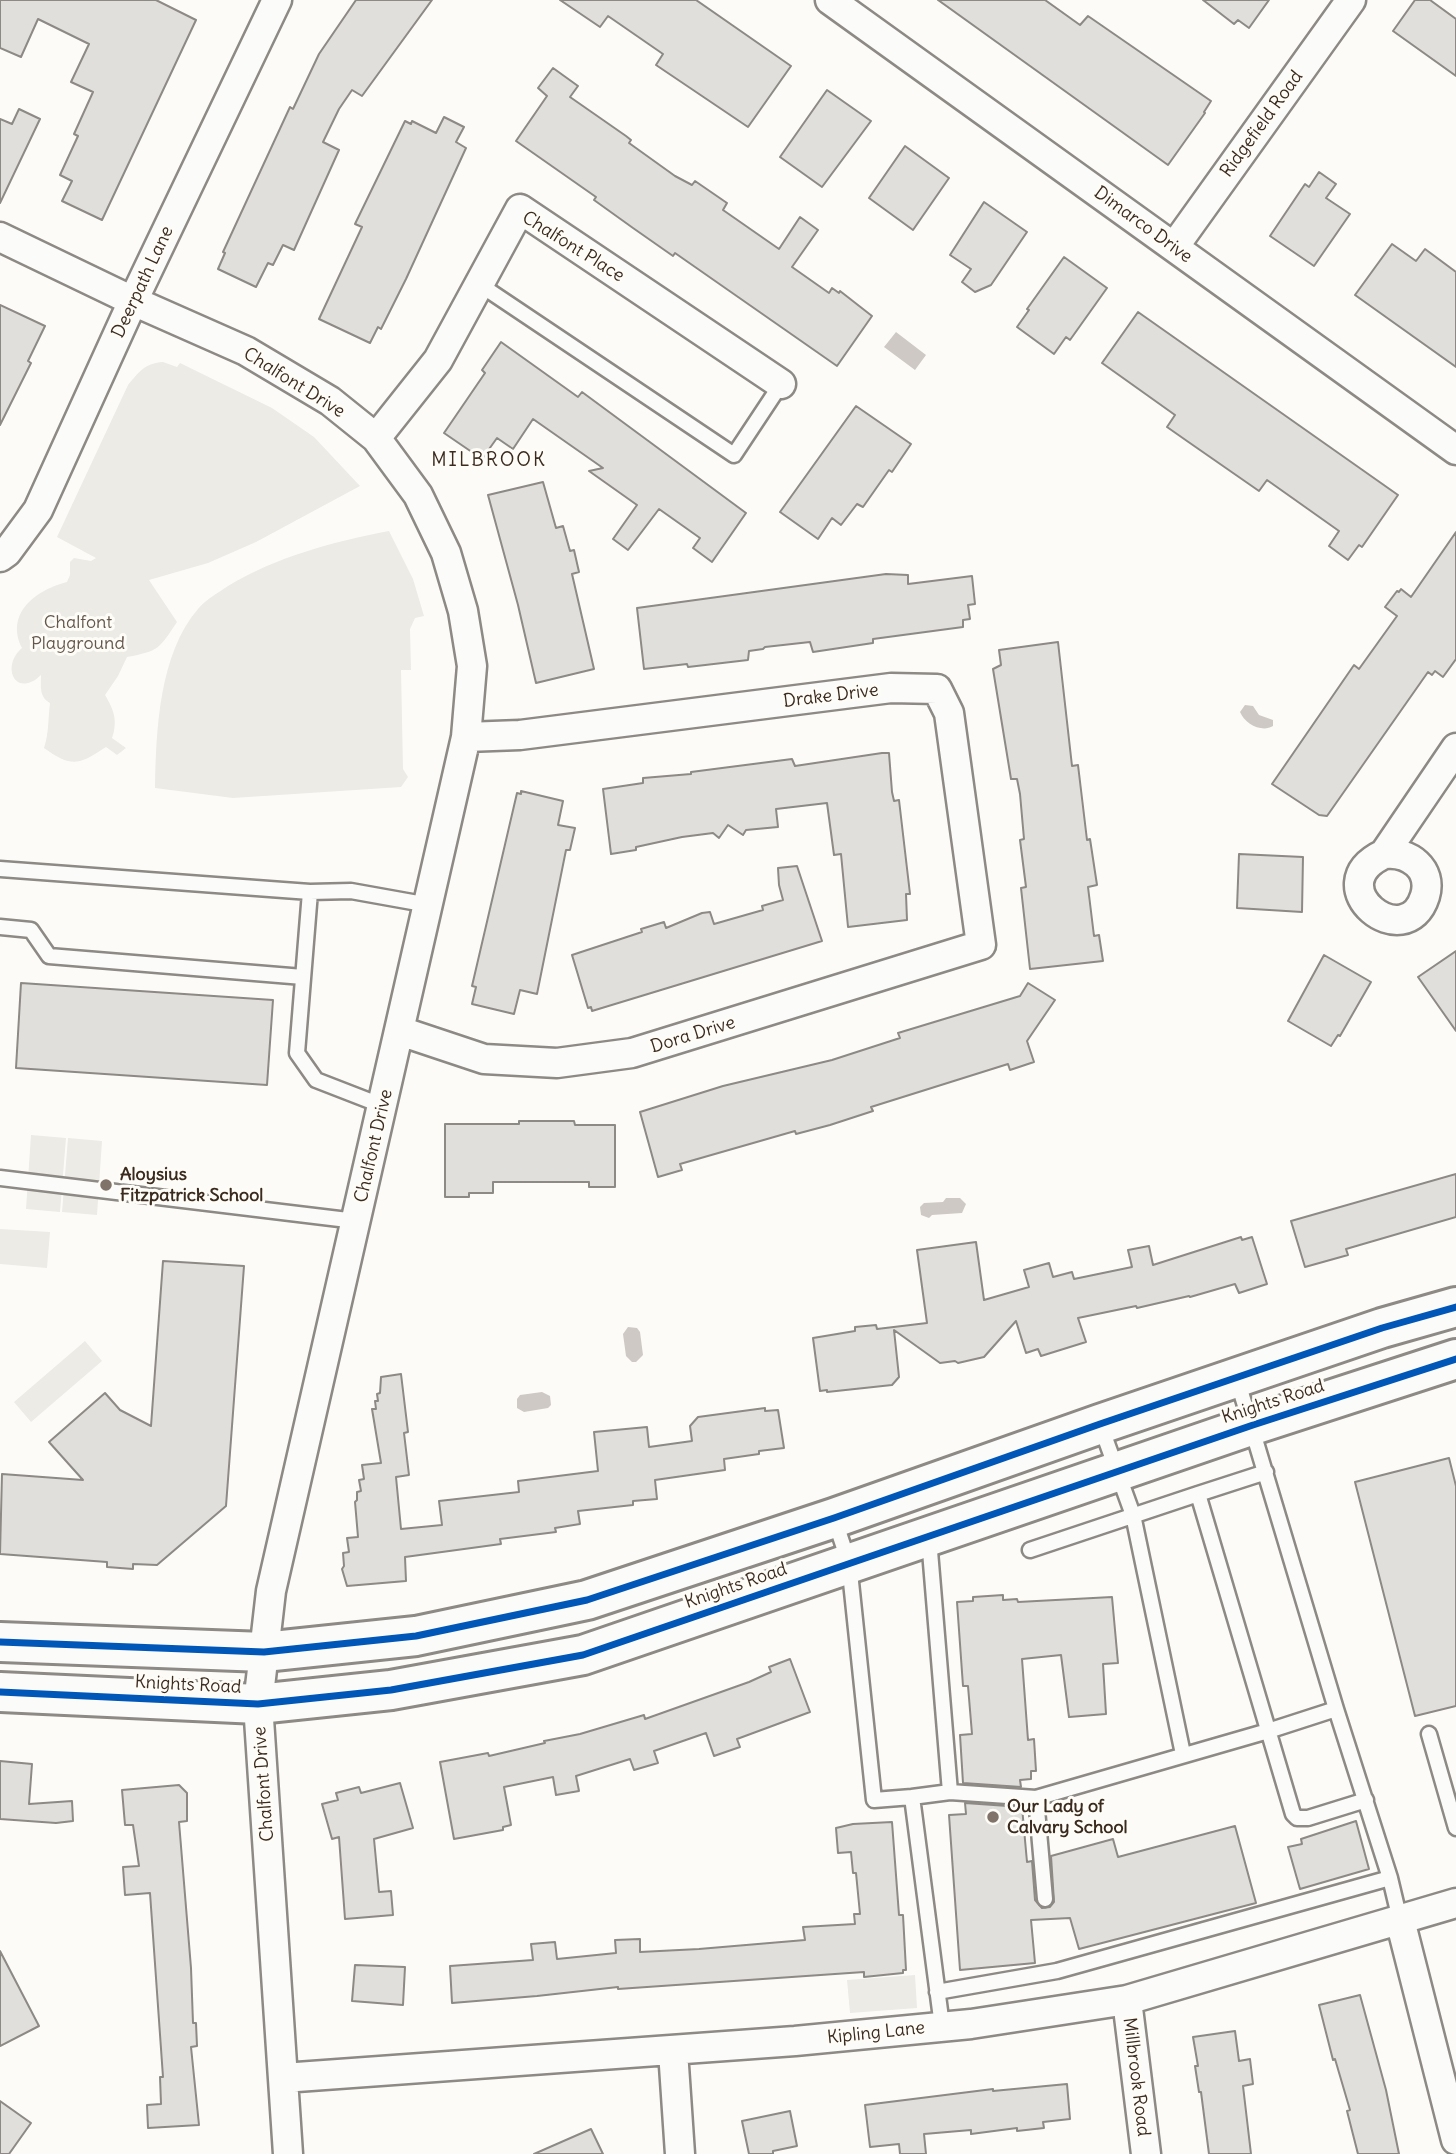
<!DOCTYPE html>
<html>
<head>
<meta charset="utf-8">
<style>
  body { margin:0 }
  canvas { display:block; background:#fcfbf8 }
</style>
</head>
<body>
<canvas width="1456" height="2154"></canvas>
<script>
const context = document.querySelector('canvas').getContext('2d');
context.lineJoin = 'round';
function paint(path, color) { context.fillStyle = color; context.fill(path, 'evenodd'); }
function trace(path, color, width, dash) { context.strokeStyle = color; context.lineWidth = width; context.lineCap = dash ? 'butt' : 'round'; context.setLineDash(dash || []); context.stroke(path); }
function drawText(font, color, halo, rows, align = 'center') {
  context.font = font + ' Delius,sans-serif'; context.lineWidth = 6; context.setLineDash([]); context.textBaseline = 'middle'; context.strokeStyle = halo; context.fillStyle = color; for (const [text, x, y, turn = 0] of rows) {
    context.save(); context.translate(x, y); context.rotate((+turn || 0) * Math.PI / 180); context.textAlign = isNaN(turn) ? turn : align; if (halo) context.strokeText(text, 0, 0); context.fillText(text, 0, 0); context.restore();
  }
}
paint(new Path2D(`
  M163,362l14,5 3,-4 92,45 42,29 46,49 -104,56 -48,21 -59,17 28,42c-18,27 -18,29 -50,35l-9,19 -13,19c9,15 13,26 7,43l14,10 -9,7 -11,-8c-27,18 -34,21 -62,1 5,-15 4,-29 6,-45 -11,-6 -9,-17 -9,-28 -25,24 -41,-8 -19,-27 -17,-34 13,-58 45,-66l3,-7v-13l4,-4 17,3 5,-3 -39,-21 71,-152c11,-13 17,-22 35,-23z
  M389,531l24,48 11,37 -9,2 -5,11 1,41h-10l2,99 5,8 -7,10 -168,11 -78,-10c1,-57 4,-134 43,-179 8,-10 20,-16 30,-23 50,-30 105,-44 161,-55z
  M31,1135l35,3 -6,74 -34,-3z
  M68,1138l34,3 -5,74 -35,-3z
  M0,1229l50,3 -3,36 -47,-4z
  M85,1341l17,20 -71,61 -17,-20z
  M915,1975l2,33 -67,5 -3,-33z`), '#edebe6');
paint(new Path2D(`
  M896,332l30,23 -11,15 -31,-23z
  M1245,705l8,1 6,9 14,5v6c-11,7 -28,-2 -33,-14z
  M946,1198h14l6,6 -4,9 -30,2 -3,3 -8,-3 -1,-8 4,-4 19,-1z
  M628,1327l9,1 3,4 3,23 -7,7h-4l-6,-6 -3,-22z
  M542,1392l8,4 1,9 -3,3 -24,4 -7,-4v-9l3,-4z`), '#cec9c4');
const building = new Path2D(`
  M0,0h156l40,20 -94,200 -40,-19 10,-20 -12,-6 18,-39 -4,-2 19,-42 -22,-10 18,-38 -51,-25 -17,38 -21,-9z
  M356,0h76l-70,96 -10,-6 -13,19 -16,33 16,8 -45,100 -11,-5 -10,20 -5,-2 -12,24 -38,-18 7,-16 -2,-1 67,-145 3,2 26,-55z
  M560,0h136l95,66 -43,61 -92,-62 7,-11 -55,-38 -8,11z
  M938,0h107l35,25 8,-9 123,85 -7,11 1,1 -37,52z
  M1203,0h66l-20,28 -11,-8 -4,4z
  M1415,0h15l26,19v57l-63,-45z
  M553,68l25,18 -8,11 56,39 5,4 -2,3 46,33 17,9 3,-4 32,22 -4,7 56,39 21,-32 18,13 -26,37 37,26 3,-5 7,5 1,-2 32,25 -35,50 -162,-113 -2,3 -40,-28 -39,-28 2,-3 -80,-56 31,-45 -9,-8z
  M827,90l44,31 -49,66 -42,-30z
  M19,109l21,10 -40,84v-84l12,5z
  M444,117l20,10 -8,15 10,6 -60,131 -25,50 -3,-2 -8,16 -51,-24 43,-92 -7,-3 50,-103 6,3 1,-3 24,12z
  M905,146l44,32 -36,52 -44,-32z
  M1319,172l17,12 -10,14 24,16 -36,52 -44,-30 35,-52 4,3z
  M984,202l43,30 -36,53 -16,7 -13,-10 9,-13 -21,-14z
  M1392,244l24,17 9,-12 31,23v95l-101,-72z
  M1064,257l43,31 -37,52 -4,-3 -12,17 -37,-27 12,-17 -2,-1z
  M0,305l45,21 -17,35 3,2 -31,62z
  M1138,312l260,183 -36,52 -3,-2 -11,15 -19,-14 10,-15 -72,-51 -8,11 -72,-50 -20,-14 8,-12 -73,-52z
  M501,342l77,55 4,-5 164,121 -34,49 -19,-14 7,-10 -41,-29 -31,41 -15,-11 24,-34 -48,-34 14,-3 -70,-49 -20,30 -16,-11 -15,21 -38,-26 41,-60 -3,-3z
  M856,406l55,38 -19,28 -3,-2 -26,37 -6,-3 -16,21 -9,-7 -14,21 -38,-27z
  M543,482l13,46 7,-2 7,25 4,-1 5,22 -7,2 22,95 -58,14 -18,-78 -30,-110z
  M1456,532v127l-13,18 -8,-6 -3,4 -4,-3 -101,144 -8,-1 -47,-31 82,-119 5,4 38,-53 -12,-9 12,-16 2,1 2,-3 10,8z
  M886,574l22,1v9l64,-8 3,28 -7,1 2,14 -7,1v7l-90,12v4l-60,9 -3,-10 -45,5 -2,2 -14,2 -1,9 -60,7 -1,-3 -43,5 -7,-61z
  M1058,642l14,124 6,-1 9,75 3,-1 7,46 -9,2 6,49 5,-1 4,26 -73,8 -9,-81 5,-1 -6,-47 4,-1 -4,-45 -3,-15h-6l-18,-110 8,-4 -2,-15z
  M882,753h7l3,39 2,9 5,-1 11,94h-4l1,26 -59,7 -7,-73 -7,1 -7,-52 -51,6 2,18 -32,3 -3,5 -15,-10 -9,13 -6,-5 -31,4 -46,10v3l-25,4 -8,-65 40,-6v-5l48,-4v-2l101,-13 3,7z
  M521,791l42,10 -5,24 17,3 -5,22h-4l-29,144 -17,-4 -6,24 -42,-10 4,-17 -4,-1 45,-193 4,1z
  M1239,854l64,3 -1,55 -65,-4z
  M797,866l25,75 -230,70 -1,-4 -3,1 -16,-53 70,-23 -1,-3 23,-7 2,6 36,-15 8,-1 4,12 49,-14 -1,-4 21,-6 -4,-15 -1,-17z
  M1456,951v80l-38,-54z
  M1324,955l47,27 -31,54 -2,-1 -7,11 -43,-25z
  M21,983l252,17 -6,85 -251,-17z
  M1028,983l27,17 -28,41 7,21 -24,8 -2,-6 -137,43 2,4 -43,14 -34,9 -1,-3 -115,33 2,6 -24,7 -18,-65 83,-26 109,-26 68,-22 -2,-5 122,-37z
  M519,1121h55l1,4h40v62h-26v-5h-96v11h-24v4h-24v-73h74z
  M1456,1174v43l-110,32 2,6 -43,12 -14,-46z
  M1241,1237l1,3 10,-3 15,47 -28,9 -4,-9 -45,13 -1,-1 -52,12 -1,-2 -58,12 8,24 -45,14 -3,-7 -12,4 -10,-32 -32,36 -26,6 -3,-2 -15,2 -46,-33 5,47 -7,8 -65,7v-2l-7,1 -7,-53 42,-7v-4l21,-2 1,4 50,-6 -10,-73 59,-8 8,58 45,-13 -5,-17 25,-7 4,14 19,-5 2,7 58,-12 -4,-17 21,-4 4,19z
  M163,1261l81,5 -18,240 -69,59 -24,-1v5l-26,-2v-5l-107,-8 2,-80 81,6 -34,-38 56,-49 15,17 31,16z
  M401,1374l7,58 -4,1 5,42 -13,2 5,52 41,-4 -3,-24 80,-9 -1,-11 80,-10 -4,-39 53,-5 2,20 43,-6 -2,-15 8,-9 67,-9v3l13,-1 6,38 -25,3v3l-35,5 1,11 -70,10 2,19 -24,2v4l-55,6 2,13 -25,4 1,4 -56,7 1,5 -96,13 1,24 -59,5 -5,-17 2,-3 -1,-13 6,-1 -2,-14 11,-1 -3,-35 2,-2v-8l4,-1 -2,-11 5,-1 -2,-14 19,-2 -9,-54h4l-1,-8h3l-1,-7 3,-1 1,-16z
  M1449,1458l7,28v220l-41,10 -60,-234z
  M1003,1595v5l14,-1 1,3 94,-5 6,66 -15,1 3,50 -37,3 -8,-62 -39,4 6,81 6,-1 2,32h-5v8l-11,1 1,7 -58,-4 -3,-48 12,-1 -4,-48h-5l-6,-84 16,-1v-4z
  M790,1659l20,53 -73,27 3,8 -26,9 -8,-23 -52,18 4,12 -24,7 -4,-11 -54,17 3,15 -23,4 -3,-18 -49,10 7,38 -8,2v3l-49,9 -14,-77 48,-9 1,3 56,-13 -1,-2 36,-7 64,-19 1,4 104,-37 22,-10 -2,-5z
  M0,1761l32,3 -3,40 43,-3 1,20 -17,2 -56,-4z
  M400,1783l13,45 -39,11 5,53 12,-1 2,24 -48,4 -6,-82 -7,2 -10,-35 16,-4 -2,-7 23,-6 2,6z
  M179,1785l8,8v28l-8,1 12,146 2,55h3l1,23 -6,1 8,78 -51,3 -1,-23 14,-1 -1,-27h3l-13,-184 -25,2 -2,-28 16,-1 -6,-41h-8l-3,-35z
  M965,1803l57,4 5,55 5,-1 3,39 7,8 8,-1 4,-5 -3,-46 62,-17 5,18 117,-31 21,77 -177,46 -9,-31 -39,2 4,43 -75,7 -11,-155 17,-1z
  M1356,1821l13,48 -69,20 -12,-42 14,-3 -1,-5z
  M892,1822l7,93h4l3,55h-3v3l-39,4v-5l-246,17v-2l-81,9 -85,7 -2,-37 83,-6 -2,-16 24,-2 2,17 59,-6 -1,-13 25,-1v13l59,-3 106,-9 -2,-13 52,-3 -1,-10h6l-4,-41h-3l-2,-21 -13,1 -2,-25 17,-4z
  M0,1951l39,75 -39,20z
  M355,1965l50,2 -2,38 -51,-4z
  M1360,1995l26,95 13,64h-41l-11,-43 3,-1 -15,-51 -2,1 -14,-55z
  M1235,2031l4,30 11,-2 3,25 -10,2 8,68h-42l-8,-62h-2l-4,-26h3l-5,-29z
  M1067,2084l3,35 -27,3 1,6 -27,3v-3l-46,6v-4l-47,4 2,20h-26l-1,-10 -29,3 -5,-42 128,-16v2z
  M0,2101l31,22 -22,31h-9z
  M790,2111l7,35 -24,5v3h-24l-7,-33z
  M591,2129l12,25h-69z`);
paint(building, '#e0dfdc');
trace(building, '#8d8985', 2);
const lane = new Path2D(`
  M479,284l255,171 47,-71
  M0,869l310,23
  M0,927l31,3 18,26 254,21
  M383,1106l-67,-26 -19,-27 13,-161 41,-1 78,14
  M0,1178l356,43
  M1237,1379l99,330 54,169 10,42
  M1100,1424l33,91 50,239
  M1266,1472l-68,22 95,320 4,4h11l58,-18
  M834,1518l15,45 25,237 38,-3 30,229
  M1030,1550l168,-56
  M1429,1734l27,94
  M950,1792l86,6 232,-67 68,-22
  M912,1797l38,-5 -21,-253
  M1036,1798l9,101
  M937,1992l120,-21 333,-93`);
const street = new Path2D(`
  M830,0l626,450
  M0,237l133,64 113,50 84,50 46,37 42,57 28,58 17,58 9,55 -6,71 -195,854 -13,113 30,450
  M1174,247l177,-247
  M376,438l62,-78 82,-151 261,175
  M0,557l7,-5 31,-42 95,-209 144,-301
  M1384,854c25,-3 49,15 41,42 -19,61 -109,-10 -41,-42l72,-106
  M400,1031l84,28 73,4 75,-10 349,-108 -32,-232 -12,-24 -46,-1 -371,47 -54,2
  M1400,1920l56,220
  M1127,2000l19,154
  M673,2051l7,103
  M283,2078l512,-37 176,-17 156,-24 329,-97`);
const primary = new Path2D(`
  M0,1642l264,10 152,-16 171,-36 247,-82 266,-94 282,-96 74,-21
  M0,1692l258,12 133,-14 192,-35 670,-230 203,-66`);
trace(lane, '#8d8985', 19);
trace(street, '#8d8985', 33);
trace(primary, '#8d8985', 44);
trace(lane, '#fbfbf9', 14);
trace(street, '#fbfbf9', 28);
trace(primary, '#fbfbf9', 38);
trace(new Path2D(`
  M0,1642l264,10 152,-16 171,-36 247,-82 266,-94 282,-96 74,-21
  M0,1692l258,12 133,-14 192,-35 670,-230 203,-66`), '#0057b8', 7);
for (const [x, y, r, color] of [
  [106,1185,7,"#7f736a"],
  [993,1817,7,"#7f736a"]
]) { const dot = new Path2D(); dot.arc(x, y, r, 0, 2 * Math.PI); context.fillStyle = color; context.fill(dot); trace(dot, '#fdfcf7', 2.5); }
drawText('18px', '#3b2a1e', '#fdfcf7', [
  ["Ridgefield Road",1262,124,-54],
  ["Dimarco Drive",1143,225,36],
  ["Chalfont Place",573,247,32],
  ["Deerpath Lane",143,282,-65],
  ["Chalfont Drive",294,383,32],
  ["Drake Drive",831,696,-7],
  ["Dora Drive",693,1035,-17],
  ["Chalfont Drive",374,1146,-77],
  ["Knights Road",1273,1402,-18],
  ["Knights Road",736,1586,-19],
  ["Knights Road",188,1685,3],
  ["Chalfont Drive",264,1784,-94],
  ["Kipling Lane",876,2033,-6],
  ["Millbrook Road",1136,2077,83]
]);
drawText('18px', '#64574c', '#fdfcf7', [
  ["Chalfont",78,623],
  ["Playground",78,644]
]);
drawText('bold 18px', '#3b2a1e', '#fdfcf7', [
  ["Aloysius",120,1175],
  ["Fitzpatrick School",120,1196],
  ["Our Lady of",1007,1807],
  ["Calvary School",1007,1828]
], 'left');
context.letterSpacing = '2px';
drawText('19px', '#3b2a1e', '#fdfcf7', [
  ["MILBROOK",489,461]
]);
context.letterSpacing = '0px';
</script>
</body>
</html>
